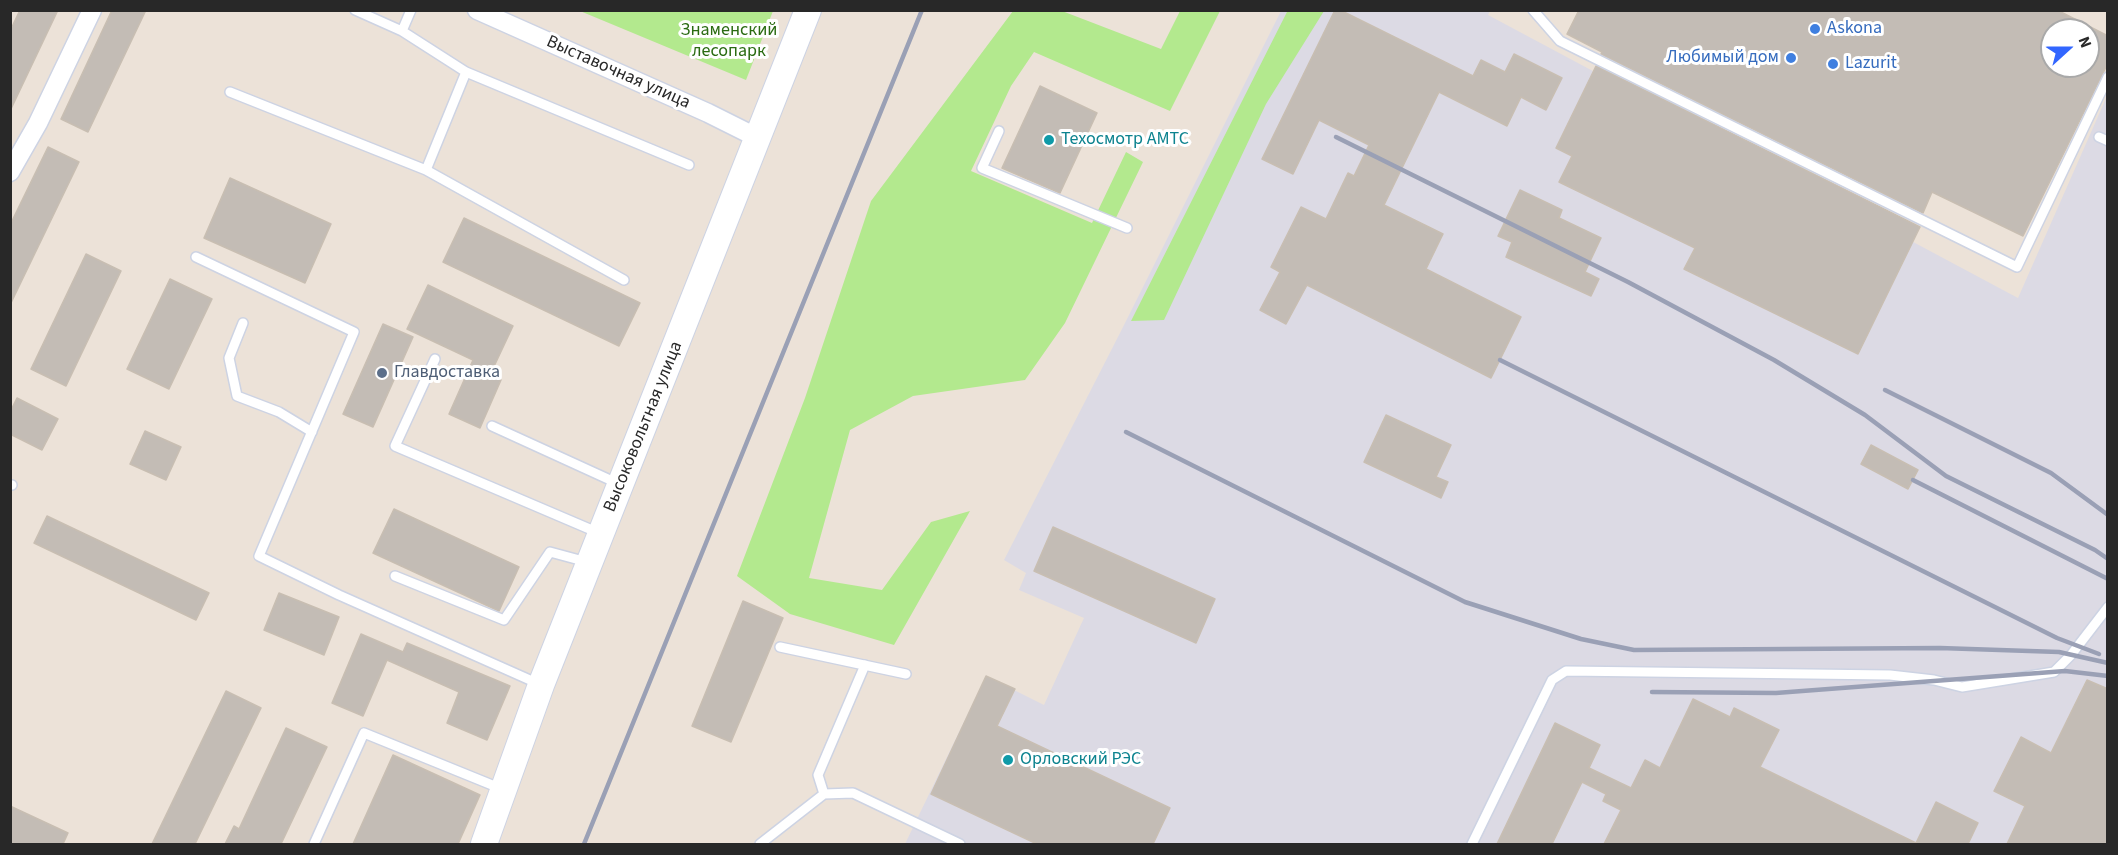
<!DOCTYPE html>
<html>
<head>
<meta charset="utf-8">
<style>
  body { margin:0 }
  #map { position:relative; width:2118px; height:855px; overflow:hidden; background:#ece2d8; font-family:"Source Sans 3",sans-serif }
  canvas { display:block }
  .frame { position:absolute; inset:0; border:12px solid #282828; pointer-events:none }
  .north { position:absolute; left:2040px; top:18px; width:60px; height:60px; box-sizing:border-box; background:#fff; border:2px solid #a9a9a9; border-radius:50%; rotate:69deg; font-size:16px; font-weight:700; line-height:24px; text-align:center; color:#282828 }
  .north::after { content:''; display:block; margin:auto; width:21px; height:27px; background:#3266ff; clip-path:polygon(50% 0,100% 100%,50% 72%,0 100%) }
</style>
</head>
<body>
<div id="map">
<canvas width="2118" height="855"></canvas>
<div class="frame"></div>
<div class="north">N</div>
</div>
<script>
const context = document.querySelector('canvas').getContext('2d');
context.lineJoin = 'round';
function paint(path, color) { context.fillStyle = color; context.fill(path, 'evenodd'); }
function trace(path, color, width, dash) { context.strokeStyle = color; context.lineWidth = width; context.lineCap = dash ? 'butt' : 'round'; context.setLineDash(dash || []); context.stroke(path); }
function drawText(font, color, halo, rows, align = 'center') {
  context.font = font + ' "Source Sans 3",sans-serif'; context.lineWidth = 6; context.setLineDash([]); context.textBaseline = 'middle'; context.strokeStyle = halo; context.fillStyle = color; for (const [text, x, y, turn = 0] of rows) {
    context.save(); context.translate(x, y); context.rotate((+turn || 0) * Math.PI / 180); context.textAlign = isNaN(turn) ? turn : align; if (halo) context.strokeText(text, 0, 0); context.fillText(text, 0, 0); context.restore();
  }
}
paint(new Path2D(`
  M1281,11h209l-2,4 530,283 89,-202v748h-1202l81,-168 58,29 40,-87 -65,-28 7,-17 -22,-13 116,-227z`), '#dcdae4');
paint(new Path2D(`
  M1288,10l36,1 -58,93 -102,216 -33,1z
  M580,11h193l-27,69z
  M1013,11h49l99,38 19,-38h40l-50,100 -136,-59 -23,34 -40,85 121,52 34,-71 17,10 -78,161 -40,57 -112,16 -63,34 -41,148 73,12 49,-68 39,-11 -76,134 -104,-31 -53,-38 68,-178 66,-197z`), '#b3e98e');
const building = new Path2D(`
  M20,10h38l-48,101v-80z
  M112,10h34l-58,122 -27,-13z
  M1335,10h5l133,66 8,-16 24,12 9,-18 48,24 -16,32 -25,-13 -14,29 -68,-34 -55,113 59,29 -17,35 95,48 -30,61 -184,-93 -21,39 -26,-14 20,-38 -9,-5 30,-60 25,12 22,-46 6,3 15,-31 -50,-25 -26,54 -31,-15z
  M1579,10h478l51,26v27l-85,173 -91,-44 -9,21 -322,-159 1,-2 -35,-18zM2052,30h36v36h-36z
  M1596,66l324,161 -62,127 -174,-85 11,-21 -136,-66 13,-26 -16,-8z
  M1040,86l57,27 -37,80 -58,-25z
  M48,147l31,15 -69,143v-80z
  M230,178l101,46 -26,59 -101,-45z
  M1520,190l42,20 -3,8 42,20 -16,34 14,7 -8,17 -85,-39 6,-15 -14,-6z
  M464,218l176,85 -21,43 -176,-84z
  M86,254l35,17 -55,115 -35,-17z
  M170,279l42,20 -43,90 -42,-20z
  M428,285l85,41 -23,49 11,5 -21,48 -31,-14 24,-54 -66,-31z
  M383,324l30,13 -40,90 -30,-13z
  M17,398l41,21 -16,31 -32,-16v-22z
  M1386,415l65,30 -15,32 12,5 -7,16 -77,-36z
  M145,431l36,16 -15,33 -36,-16z
  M1871,445l47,25 -10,19 -47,-25z
  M394,509l125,58 -20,44 -126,-58z
  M47,516l162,77 -13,27 -162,-77z
  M1053,527l162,72 -19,44 -162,-72z
  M279,593l60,24 -15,38 -60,-25z
  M743,601l40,17 -52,124 -39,-16z
  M361,634l42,18 4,-9 103,43 -23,54 -40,-17 12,-31 -72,-32 -24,56 -31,-13z
  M986,676l29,13 -18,37 173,82 -17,36h-116l-106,-50z
  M2087,680l21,9v155h-101l18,-38 -31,-15 27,-54 30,16z
  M226,691l35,17 -66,136h-43z
  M1693,699l37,18 4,-9 45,22 -19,37 156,76 20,-41 42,21 -10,21h-364l17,-34 -18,-9 3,-7 -24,-12 -30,62h-55l58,-121 45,22 -11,23 42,20 14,-28 15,8z
  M286,728l41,19 -46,97h-56l9,-18 5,3z
  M393,755l87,40 -22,49h-105z
  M10,806l58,27 -5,11h-53z`);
paint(building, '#c3bcb5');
trace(building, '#c8beb2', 1.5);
const service = new Path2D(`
  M355,10l47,21
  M411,10l-9,21 64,41 223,93
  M1533,10l27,31 457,226 91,-190
  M230,92l196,78 40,-98
  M999,131l-17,37 145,60
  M2099,137l9,4
  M426,170l198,110
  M196,257l158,75 -95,224 80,39 200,89
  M243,323l-14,35 8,38 42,16 33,20
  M435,359l-40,87 204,87
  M492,426l127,58
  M10,485h2
  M395,576l109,44 46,-68 37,10
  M780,647l126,27
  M824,794l-6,-19 47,-110
  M314,844l50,-111 138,56
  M760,844l64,-50 29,-1 107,51
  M1472,844l80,-164 14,-9 324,4 44,5 28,7 92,-15 17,-17 37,-48`);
const minor = new Path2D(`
  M477,10l231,103 50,25
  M10,172l28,-49 54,-113`);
const secondary = new Path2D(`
  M484,844l57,-159 267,-675`);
trace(service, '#cdd3e3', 12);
trace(minor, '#cdd3e3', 21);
trace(secondary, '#cdd3e3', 28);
trace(service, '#fff', 9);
trace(minor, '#fff', 18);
trace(secondary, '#fff', 26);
trace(new Path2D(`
  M1336,137l292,145 146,78 91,55 81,61 149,74 13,9
  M1500,360l557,278 42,16
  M1885,390l166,83 57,42
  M1126,432l339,170 116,37 53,11 306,-2 119,4 49,11
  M1913,480l195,99
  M1652,692l124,1 289,-22 43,5
  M584,844l338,-834`), '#9aa0b5', 4.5);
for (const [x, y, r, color] of [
  [1815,29,6,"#3f7fe0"],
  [1791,58,6,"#3f7fe0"],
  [1833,64,6,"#3f7fe0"],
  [1049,140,6,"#0f9aa8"],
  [382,373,6,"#5c6f8a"],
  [1008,760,6,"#0f9aa8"]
]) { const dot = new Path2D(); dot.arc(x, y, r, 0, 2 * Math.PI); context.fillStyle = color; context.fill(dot); trace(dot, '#fff', 2); }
drawText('18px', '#366cbe', '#fff', [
  ["Askona",1827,29],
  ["Любимый дом",1779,58,"right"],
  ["Lazurit",1845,64]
], 'left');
drawText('18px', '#2a6b12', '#fff', [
  ["Знаменский",729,31],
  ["лесопарк",729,52]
]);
drawText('18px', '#282828', '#fff', [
  ["Выставочная улица",618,73,24],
  ["Высоковольтная улица",644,427,-68]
]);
drawText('18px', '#0d838f', '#fff', [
  ["Техосмотр АМТС",1061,140],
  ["Орловский РЭС",1020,760]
], 'left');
drawText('18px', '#4e5e75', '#fff', [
  ["Главдоставка",394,373]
], 'left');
</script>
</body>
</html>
